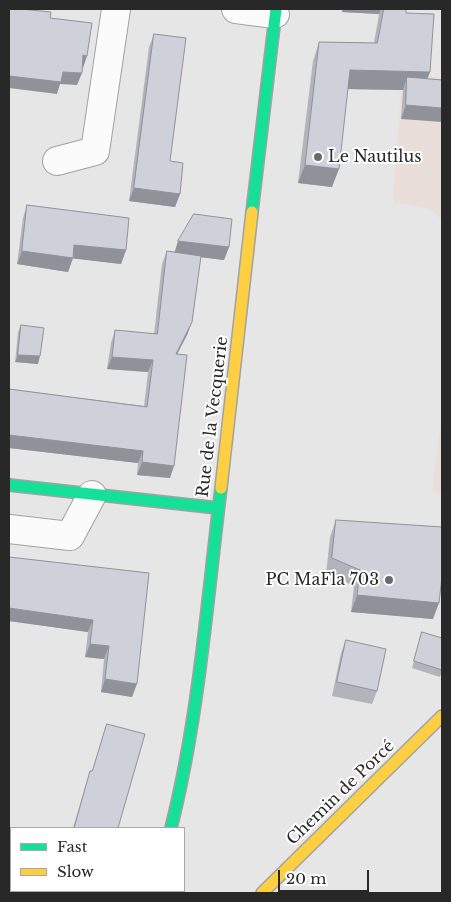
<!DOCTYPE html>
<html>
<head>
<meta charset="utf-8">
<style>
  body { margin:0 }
  #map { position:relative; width:451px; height:902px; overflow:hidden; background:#e6e6e7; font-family:"Libre Baskerville",serif }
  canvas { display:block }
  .frame { position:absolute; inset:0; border:10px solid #282829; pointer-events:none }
  .legend { position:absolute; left:10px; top:827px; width:175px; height:65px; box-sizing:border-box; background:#fff; border:1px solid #a9a9a9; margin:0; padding:6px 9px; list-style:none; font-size:15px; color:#282829 }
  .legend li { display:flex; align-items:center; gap:10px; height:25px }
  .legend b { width:25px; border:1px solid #a9a9a9 }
  .scale { position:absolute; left:278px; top:870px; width:91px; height:22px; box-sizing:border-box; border:2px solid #282829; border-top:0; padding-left:6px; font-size:15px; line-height:18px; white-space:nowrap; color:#282829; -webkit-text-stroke:4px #fff; paint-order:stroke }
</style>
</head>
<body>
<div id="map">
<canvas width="451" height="902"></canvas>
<div class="frame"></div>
<ul class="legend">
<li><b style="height:6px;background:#16e098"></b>Fast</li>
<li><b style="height:6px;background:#ffcf43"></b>Slow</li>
</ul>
<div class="scale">20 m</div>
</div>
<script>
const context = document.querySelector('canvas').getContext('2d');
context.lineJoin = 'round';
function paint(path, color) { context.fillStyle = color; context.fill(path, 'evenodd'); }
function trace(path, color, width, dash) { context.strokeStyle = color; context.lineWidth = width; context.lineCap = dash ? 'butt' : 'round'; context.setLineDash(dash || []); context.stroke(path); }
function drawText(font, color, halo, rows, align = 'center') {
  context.font = font + ' "Libre Baskerville",serif'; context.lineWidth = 4; context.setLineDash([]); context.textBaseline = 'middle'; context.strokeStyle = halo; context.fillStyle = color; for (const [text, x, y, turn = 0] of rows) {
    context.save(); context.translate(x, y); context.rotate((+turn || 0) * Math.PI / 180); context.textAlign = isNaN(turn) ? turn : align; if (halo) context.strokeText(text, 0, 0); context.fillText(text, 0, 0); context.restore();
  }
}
paint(new Path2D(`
  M402,73l40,5v142l-11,-11 -38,-7z
  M442,413v79l-10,-1z`), '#eaded8');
const street = new Path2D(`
  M236,9l39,5
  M57,161l38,-10 21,-142
  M9,529l61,7 22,-41`);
const fast = new Path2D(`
  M252,212l24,-203
  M9,485l209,23
  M171,828c28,-111 36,-227 50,-340
  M154,893l1,-2`);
const slow = new Path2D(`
  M221,488l31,-276
  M262,893l180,-177`);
trace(street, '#a2a2a3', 30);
trace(fast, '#a2a2a3', 14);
trace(slow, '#a2a2a3', 14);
trace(street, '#fbfbfb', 28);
trace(fast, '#16e098', 11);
trace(slow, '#ffcf43', 11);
paint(new Path2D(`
  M342,9h64v4l24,59 -3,7 -26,40 2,-29 -55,-1 -16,98 -34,-4 15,-122 6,-19 55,1 5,-29 -37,-2z
  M154,34l16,127 10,33 -5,13 -46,-6 20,-154z
  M27,205l99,45 -5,14 -48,-6 -5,14 -51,-8 6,-46z
  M229,247l-5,13 -24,-3 -8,65 -5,13 -10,19 -7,124 -33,-3 1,-12 -129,-15v-59l135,17 4,-34 -41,-3 4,-26 4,-13 39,4 8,-70 5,-13 7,1z
  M21,325l17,39 -23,-2 3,-30z
  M336,520l97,99 -82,-7 3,-26 -28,-12 4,-37z
  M149,573l-17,124 -31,-5 3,-33 -19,-2 3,-25 -79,-11z
  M422,632l20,6v33l-2,6 -28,-9z
  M346,640l31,51 -5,13 -40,-8 9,-43z
  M107,724l11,104h-45l13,-44 4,-13h2z
  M42,891h53l-1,2h-53z`), '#b1b4bb');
paint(new Path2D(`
  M343,9h38l-2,5 -37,-2z
  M83,55l4,1 -4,12 -5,-1z
  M350,70l80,2 -7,18 -16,-13 -4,13 -59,-1z
  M63,72l19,1 -5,12 -17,-1 -3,10 -48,-6v-12z
  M406,105l36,3v14l-41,-3z
  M305,165l34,4 -7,18 -34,-4z
  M134,188l46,6 -5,13 -46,-6z
  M178,241l51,6 -5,13 -50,-6z
  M74,245l52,5 -5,14 -52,-6z
  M22,251l51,7 -5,14 -51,-8z
  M192,322l-5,13 -16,31 5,-12z
  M18,355l22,1 -2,8 -23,-2z
  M112,357l41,3 -5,12 -41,-3z
  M9,435l134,16 -5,12 -129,-15z
  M142,462l32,4 -4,12 -33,-3z
  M357,595l82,8 -6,16 -82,-7z
  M9,608l84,12 -5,12 -79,-11z
  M90,644l19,2 -5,13 -19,-2z
  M105,679l32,5 -5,13 -31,-5z`), '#909299');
const building = new Path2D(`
  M9,9h11l31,3 -1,6 42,5 -5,33 -4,-1 -1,18 -19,-1 -2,10 -52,-6z
  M384,9h22v4l28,1 -4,58 -80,-2 -11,99 -34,-4 14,-123 58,1z
  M154,34l32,4 -16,123 13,2 -3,31 -46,-6z
  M407,77l35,3v28l-36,-3z
  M27,205l102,13 -3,32 -52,-5 -1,13 -51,-7z
  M194,214l38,5 -3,28 -51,-6z
  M167,251l34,5 -9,66 -16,32 11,1 -13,111 -32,-4 1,-11 -134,-16v-46l138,18 6,-47 -41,-3 3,-27 42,4z
  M21,325l23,3 -4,28 -22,-1z
  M336,520l106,7v50l-3,26 -82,-8 3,-25 -28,-12z
  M9,557l140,16 -12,111 -32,-5 4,-33 -19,-2 3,-24 -84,-12z
  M422,632l20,6v32l-28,-9z
  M346,640l40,9 -9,42 -40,-9z
  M107,724l38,10 -27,94h-44l16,-57h2z
  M9,861l2,1v29h12l-2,2h-12z
  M46,891h49l-1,2h-40z`);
paint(building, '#ced1da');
trace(building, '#909299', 1);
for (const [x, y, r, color] of [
  [318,157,5,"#6a6a6c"],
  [389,580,5,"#6a6a6c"]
]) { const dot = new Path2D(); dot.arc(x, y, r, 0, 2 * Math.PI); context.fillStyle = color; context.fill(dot); trace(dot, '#fff', 2); }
drawText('16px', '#282829', '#fff', [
  ["Le Nautilus",328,157],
  ["PC MaFla 703",379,580,"right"]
], 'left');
drawText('16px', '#282829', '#fff', [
  ["Rue de la Vecquerie",213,417,-83],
  ["Chemin de Porcé",341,793,-44]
]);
</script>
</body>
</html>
